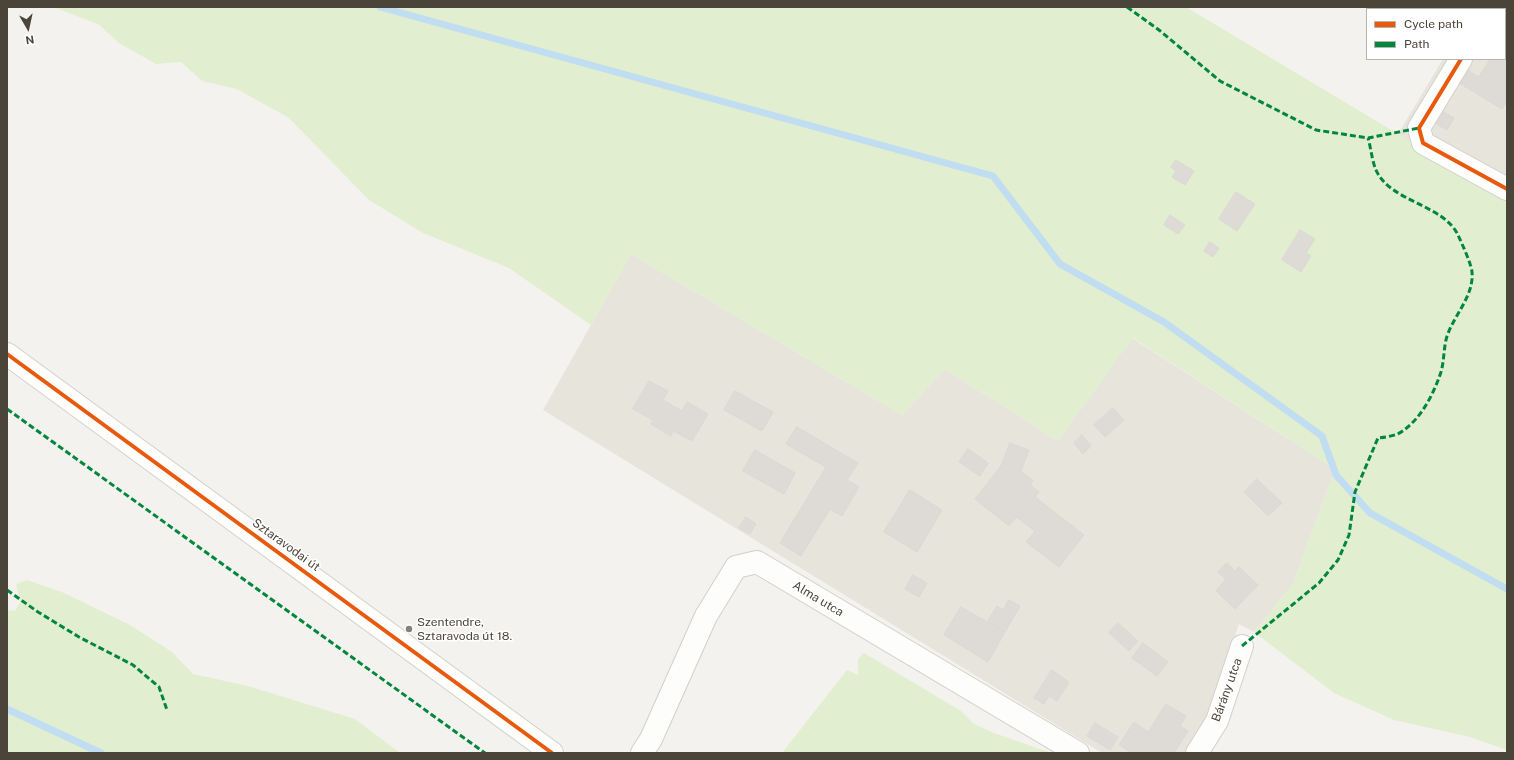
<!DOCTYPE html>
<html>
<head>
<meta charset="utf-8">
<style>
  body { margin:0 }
  #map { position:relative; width:1514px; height:760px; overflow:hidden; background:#f4f2ee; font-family:"Public Sans",sans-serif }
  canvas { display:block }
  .frame { position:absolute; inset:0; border:8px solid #4b4439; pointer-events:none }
  .legend { position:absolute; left:1366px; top:8px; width:140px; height:52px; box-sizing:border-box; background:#fff; border:1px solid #b7b4b0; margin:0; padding:5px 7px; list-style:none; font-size:12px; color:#4b4439 }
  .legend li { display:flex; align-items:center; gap:8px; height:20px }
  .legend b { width:20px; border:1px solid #b7b4b0 }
  .north { position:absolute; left:8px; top:8px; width:40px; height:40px; -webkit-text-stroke:3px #fff; paint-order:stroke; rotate:171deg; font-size:11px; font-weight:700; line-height:16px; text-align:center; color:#4b4439 }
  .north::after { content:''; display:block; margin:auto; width:14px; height:18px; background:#4b4439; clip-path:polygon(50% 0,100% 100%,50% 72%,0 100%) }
</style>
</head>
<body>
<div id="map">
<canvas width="1514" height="760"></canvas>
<div class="frame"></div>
<ul class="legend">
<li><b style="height:5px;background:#e8590c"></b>Cycle path</li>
<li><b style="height:5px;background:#00873e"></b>Path</li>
</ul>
<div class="north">N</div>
</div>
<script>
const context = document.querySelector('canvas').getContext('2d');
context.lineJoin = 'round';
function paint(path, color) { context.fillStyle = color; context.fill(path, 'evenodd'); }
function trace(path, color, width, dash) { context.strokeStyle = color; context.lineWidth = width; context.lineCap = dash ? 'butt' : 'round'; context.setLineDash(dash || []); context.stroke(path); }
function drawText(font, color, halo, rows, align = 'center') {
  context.font = font + ' "Public Sans",sans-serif'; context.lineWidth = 3; context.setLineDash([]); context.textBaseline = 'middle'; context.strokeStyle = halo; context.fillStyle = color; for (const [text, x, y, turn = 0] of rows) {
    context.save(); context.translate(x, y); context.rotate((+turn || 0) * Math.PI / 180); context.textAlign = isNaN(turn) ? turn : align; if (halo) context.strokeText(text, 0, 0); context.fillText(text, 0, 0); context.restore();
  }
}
paint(new Path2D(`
  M1474,7h33v194l-40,-22 -69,-45 45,-75h62v-50h-33z
  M631,254l271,161 43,-46 113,72 74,-103 203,131 -42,115 -39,48 -15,-8 -33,96 -22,33h-82l-559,-343z`), '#e7e4dc');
paint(new Path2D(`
  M53,7h1133l212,127 69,45 40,22v549l-37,-13 -76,-17 -60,-27 -80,-61 39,-48 42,-115 -202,-131 -75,103 -113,-72 -43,46 -271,-161 -40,71 -82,-57 -86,-35 -54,-33 -80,-82 -52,-29 -35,-8 -21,-19 -25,2 -37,-21 -21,-19z
  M27,580l37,13 66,32 42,27 21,22 55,12 107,33 45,34h-393v-143l8,1 5,-9 -4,-18z
  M864,653l97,58 13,13 20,9 57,20h-269l65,-83 11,5v-16z`), '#e1eecf');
trace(new Path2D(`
  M380,7l613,169 67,88 104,58 158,114 14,39 34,38 137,76
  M7,709l94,44`), '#c0ddf1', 7);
const building = new Path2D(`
  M1507,31v70l-5,8 -46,-28 8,-13 15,9 11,-18h15v-24z
  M1444,112l10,6 -7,12 -10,-6z
  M1176,160l18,11 -9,14 -13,-8 4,-6 -5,-4z
  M1236,192l19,12 -18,27 -18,-12z
  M1170,215l15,10 -7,9 -14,-9z
  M1300,230l15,9 -9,14 5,3 -10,16 -19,-12z
  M1210,242l9,6 -6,9 -9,-6z
  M649,381l19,10 -5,9 19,11 5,-9 21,12 -16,27 -19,-10 -2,5 -20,-12 2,-4 -20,-11z
  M735,391l38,21 -11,19 -38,-21z
  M1113,408l11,12 -19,17 -11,-12z
  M797,427l61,36 -11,17 12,7 -17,29 -12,-7 -29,47 -21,-13 46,-76 -40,-23z
  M1082,435l9,11 -8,8 -9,-11z
  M1010,443l19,7 -8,21 12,10 -3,4 9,7 -4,5 49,38 -25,32 -33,-25 9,-11 -19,-14 -7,9 -34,-27 26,-33z
  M968,449l20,14 -8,13 -21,-14z
  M755,450l40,23 -11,21 -41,-23z
  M1257,479l25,24 -14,13 -24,-24z
  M910,490l32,20 -25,42 -33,-20z
  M746,517l10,7 -6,10 -11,-6z
  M1227,563l8,8 4,-4 19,18 -23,24 -19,-18 10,-12 -8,-7z
  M913,575l14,8 -8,14 -14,-8z
  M1009,600l11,6 -15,26 -18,-10 10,-16 6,4z
  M961,607l44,25 -17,30 -44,-27z
  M1118,623l20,18 -9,10 -20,-18z
  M1143,643l25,19 -11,14 -25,-18z
  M1052,670l17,12 -12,19 -8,-5 -5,8 -10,-6z
  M1166,704l20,12 -6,10 8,5 -14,22h-28l-3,-2 -1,2h-10l-13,-8 15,-23 14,10z
  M1095,723l23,14 -8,13 -23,-14z`);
paint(building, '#dedbd6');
trace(building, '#dcd9d4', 1);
const minor = new Path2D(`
  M1491,9l1,-2
  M1461,59l-42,69 4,15 84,46
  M7,354l545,399
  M642,753l9,-14 55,-123 30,-49 21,-5 321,191
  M1197,753l20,-32 25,-75`);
trace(minor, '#d2d0cb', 24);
trace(minor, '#fdfdfc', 22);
trace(new Path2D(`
  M1127,7l32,23 61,51 96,49 52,8 51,-10
  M7,409l478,344
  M7,590l31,22 41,25 54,28 26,22 8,23
  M1242,646l77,-63 19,-23 11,-25 6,-43 23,-54c8,-1 19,-2 26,-8 18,-13 30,-37 37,-58 4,-14 2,-28 8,-41 8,-19 25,-37 23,-59 -1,-9 -10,-28 -14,-37 -15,-31 -68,-33 -82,-65 -4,-9 -5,-22 -8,-32`), '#00873e', 3, [6, 3]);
trace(new Path2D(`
  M1461,59l-42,69 4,15 84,46
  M7,354l545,399`), '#e8590c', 4);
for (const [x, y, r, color] of [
  [409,629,4,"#868178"]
]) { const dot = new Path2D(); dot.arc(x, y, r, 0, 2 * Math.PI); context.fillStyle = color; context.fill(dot); trace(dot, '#fff', 1.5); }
drawText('12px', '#4b4439', '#fff', [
  ["Sztaravodai út",286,545,36],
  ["Alma utca",818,599,31],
  ["Bárány utca",1227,690,-70]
]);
drawText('12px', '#4b4439', '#fff', [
  ["Szentendre,",417,622],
  ["Sztaravoda út 18.",417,636]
], 'left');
</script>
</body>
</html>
